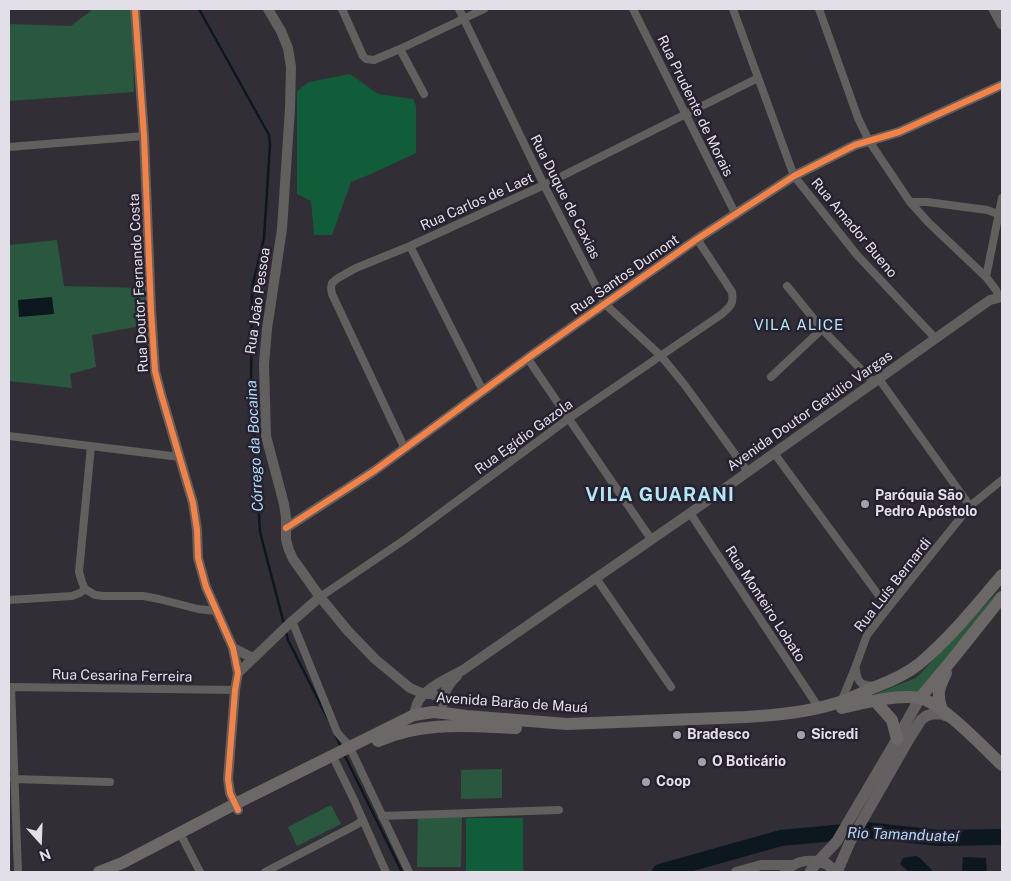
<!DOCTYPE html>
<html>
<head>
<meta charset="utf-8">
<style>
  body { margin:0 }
  #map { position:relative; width:1011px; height:881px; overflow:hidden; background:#322e36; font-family:"Public Sans",sans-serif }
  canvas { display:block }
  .frame { position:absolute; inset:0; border:10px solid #e3dfe8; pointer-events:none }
  .north { position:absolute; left:15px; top:816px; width:50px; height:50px; -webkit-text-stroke:4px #272130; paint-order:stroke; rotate:160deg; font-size:14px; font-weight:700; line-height:20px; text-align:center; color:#e3dfe8 }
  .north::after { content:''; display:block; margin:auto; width:18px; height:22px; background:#e3dfe8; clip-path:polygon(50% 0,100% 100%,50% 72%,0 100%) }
</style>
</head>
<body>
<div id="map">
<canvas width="1011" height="881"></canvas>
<div class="frame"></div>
<div class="north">N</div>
</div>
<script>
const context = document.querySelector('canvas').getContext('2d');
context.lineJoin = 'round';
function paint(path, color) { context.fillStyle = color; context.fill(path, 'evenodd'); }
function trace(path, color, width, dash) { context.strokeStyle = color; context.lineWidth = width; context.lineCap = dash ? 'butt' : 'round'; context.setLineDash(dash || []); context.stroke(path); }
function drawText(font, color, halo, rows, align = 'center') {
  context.font = font + ' "Public Sans",sans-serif'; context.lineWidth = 5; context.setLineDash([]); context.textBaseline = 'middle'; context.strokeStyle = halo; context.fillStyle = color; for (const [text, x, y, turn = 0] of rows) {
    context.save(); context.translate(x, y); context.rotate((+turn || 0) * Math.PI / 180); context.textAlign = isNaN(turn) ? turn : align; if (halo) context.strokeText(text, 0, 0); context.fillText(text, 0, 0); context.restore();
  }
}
paint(new Path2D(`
  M93,9h39l2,83 -125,9v-77l62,2z
  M57,240l7,46 80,2 2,37 -54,10 4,32 -26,7 2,14 -63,-7v-136z
  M1002,587l-82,107h-45l41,-16z
  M502,769v29l-41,1v-29z
  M331,805l10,19 -44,22 -9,-19z
  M418,816h44l-1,51h-44z`), '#29583e');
paint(new Path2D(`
  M350,74l28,20 35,5 3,7v47l-45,21 -20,8 -19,53h-18l-3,-34 -14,-7v-103l12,-9z
  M466,818h57v54h-57z`), '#125d39');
paint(new Path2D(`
  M52,297l2,17 -35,3 -1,-17z
  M916,856l4,2 14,14h-25l-9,-8 3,-6z
  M963,857l23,1 1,14h-25z`), '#0c171f');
trace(new Path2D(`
  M199,9l70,126 1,10 -6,93 -12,50 -1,91 9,153 24,92
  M286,632l2,8 40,79
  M336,736l5,11
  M344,754l58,118`), '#0c171f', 2.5);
trace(new Path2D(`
  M660,872l121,-34 85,-8 72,8 64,-1`), '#0c171f', 16);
trace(new Path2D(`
  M342,9l21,47 3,3 8,1 26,-11 84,-40
  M459,9l85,176 61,119 56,52 23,28 64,88
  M633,9l103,206
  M733,9l61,167 63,79 79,84
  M819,9l39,109 11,23 41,61 19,21 57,54 10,13 3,7
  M400,49l24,45
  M9,147l135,-11
  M910,202h17l60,8 11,4
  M410,246l73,145
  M986,277l16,-79
  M787,286l35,43 52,54
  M528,359l123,180
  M771,377l51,-48
  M879,379l91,127
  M9,436l171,21
  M405,449l-73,-155 -1,-6 1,-5 6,-5 18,-10 54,-22 134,-61 214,-107
  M774,453l114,155
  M690,513l129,195
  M596,578l75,109
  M85,589l-3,-7 -3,-10 12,-126
  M85,589l10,6 9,1h39l16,3 39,10 18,2
  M320,597l87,-59 161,-119 154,-105c8,-8 12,-9 10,-22l-35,-53
  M9,600l63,-4 8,-3 5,-4
  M292,621l45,111 5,6 9,9
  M856,670c2,13 4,15 18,16
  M9,687l226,3
  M11,687l7,185
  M841,702l14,-34 12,-33 21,-27 82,-102 32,-26
  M352,752l57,120
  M335,761l19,39 32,72
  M14,779l96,3
  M382,816l177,-6
  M183,839l17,33
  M265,872l91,-47 7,-5`), '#625f5f', 8);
trace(new Path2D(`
  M135,9l9,127 7,174 4,61 6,23 32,109 4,27 1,28 8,29 27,61 5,25 -3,17 -7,89 2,14 8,17
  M268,9l13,22 7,17 3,19 -1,41 -8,121 -15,100 -3,35 2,72 18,68 2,13v23l3,10 4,9 27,38 28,34 27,28 35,29 14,6h8l11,5
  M286,528l88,-57 158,-116 165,-116 97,-63 61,-31 44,-13 103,-47
  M233,648l20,10
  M238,673l51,-49 31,-27
  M443,704c0,-12 5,-20 14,-28
  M414,715c1,-5 2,-10 5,-15 9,-13 30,-23 44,-30l227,-157 287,-204 13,-9 12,-3
  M736,872l25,-7h31
  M785,872c10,-10 18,-12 32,-11`), '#625f5f', 10);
trace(new Path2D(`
  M994,9l8,15
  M817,861l10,3 9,8
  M810,872c7,-12 18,-20 27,-31l60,-102 23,-41
  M837,872l13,-30 59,-103 12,-19 5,-4 6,-2h9l9,3`), '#646061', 11);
trace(new Path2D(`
  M920,698l31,-37 51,-64
  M875,701l17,19 5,19
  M842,708c21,-5 56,-14 77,-10 21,3 66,51 83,67
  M942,710c-6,-17 -3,-22 4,-37
  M378,741c45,-20 90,-15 138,-13
  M99,872l23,-9 113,-59 179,-89 19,-3 11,1 22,3 101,8 179,-7c32,-2 64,-5 94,-15 12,-4 23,-10 35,-15 16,-6 30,-12 44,-23 31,-26 57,-58 83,-89`), '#6c6868', 12);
trace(new Path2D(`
  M135,9l9,127 7,174 4,61 6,23 32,109 4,27 1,28 8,29 27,61 5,25 -3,17 -7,89 2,14 8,17
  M286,528l88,-57 158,-116 165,-116 97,-63 61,-31 44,-13 103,-47`), '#f48246', 6);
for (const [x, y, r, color] of [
  [865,504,5,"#a5a1aa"],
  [677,735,5,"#a5a1aa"],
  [801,735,5,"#a5a1aa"],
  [702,762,5,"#a5a1aa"],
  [646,782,5,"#a5a1aa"]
]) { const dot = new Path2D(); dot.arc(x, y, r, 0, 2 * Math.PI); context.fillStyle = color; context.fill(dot); trace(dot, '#272130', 2); }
drawText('14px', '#e3dfe8', '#272130', [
  ["Rua Prudente de Morais",695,106,64],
  ["Rua Duque de Caxias",565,197,63],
  ["Rua Carlos de Laet",477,202,-24],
  ["Rua Amador Bueno",854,228,50],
  ["Rua Santos Dumont",625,275,-35],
  ["Rua Doutor Fernando Costa",139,283,-93],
  ["Rua João Pessoa",258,301,-82],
  ["Avenida Doutor Getúlio Vargas",810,411,-35],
  ["Rua Egídio Gazola",524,437,-36],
  ["Rua Luís Bernardi",893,585,-52],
  ["Rua Monteiro Lobato",765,604,57],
  ["Rua Cesarina Ferreira",122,676,1],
  ["Avenida Barão de Mauá",512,703,4]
]);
drawText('bold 14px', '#e3dfe8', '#272130', [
  ["Paróquia São",875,496],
  ["Pedro Apóstolo",875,512],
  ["Bradesco",687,735],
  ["Sicredi",811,735],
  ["O Boticário",712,762],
  ["Coop",656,782]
], 'left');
context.letterSpacing = '1px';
drawText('15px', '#b1e8f8', '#272130', [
  ["VILA ALICE",799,325]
]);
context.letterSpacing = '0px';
drawText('italic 15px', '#aedafa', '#272130', [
  ["Córrego da Bocaina",255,446,-93],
  ["Rio Tamanduateí",903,835,2]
]);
context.letterSpacing = '1px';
drawText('bold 19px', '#b1e8f8', '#272130', [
  ["VILA GUARANI",660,495]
]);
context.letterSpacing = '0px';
</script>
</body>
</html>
